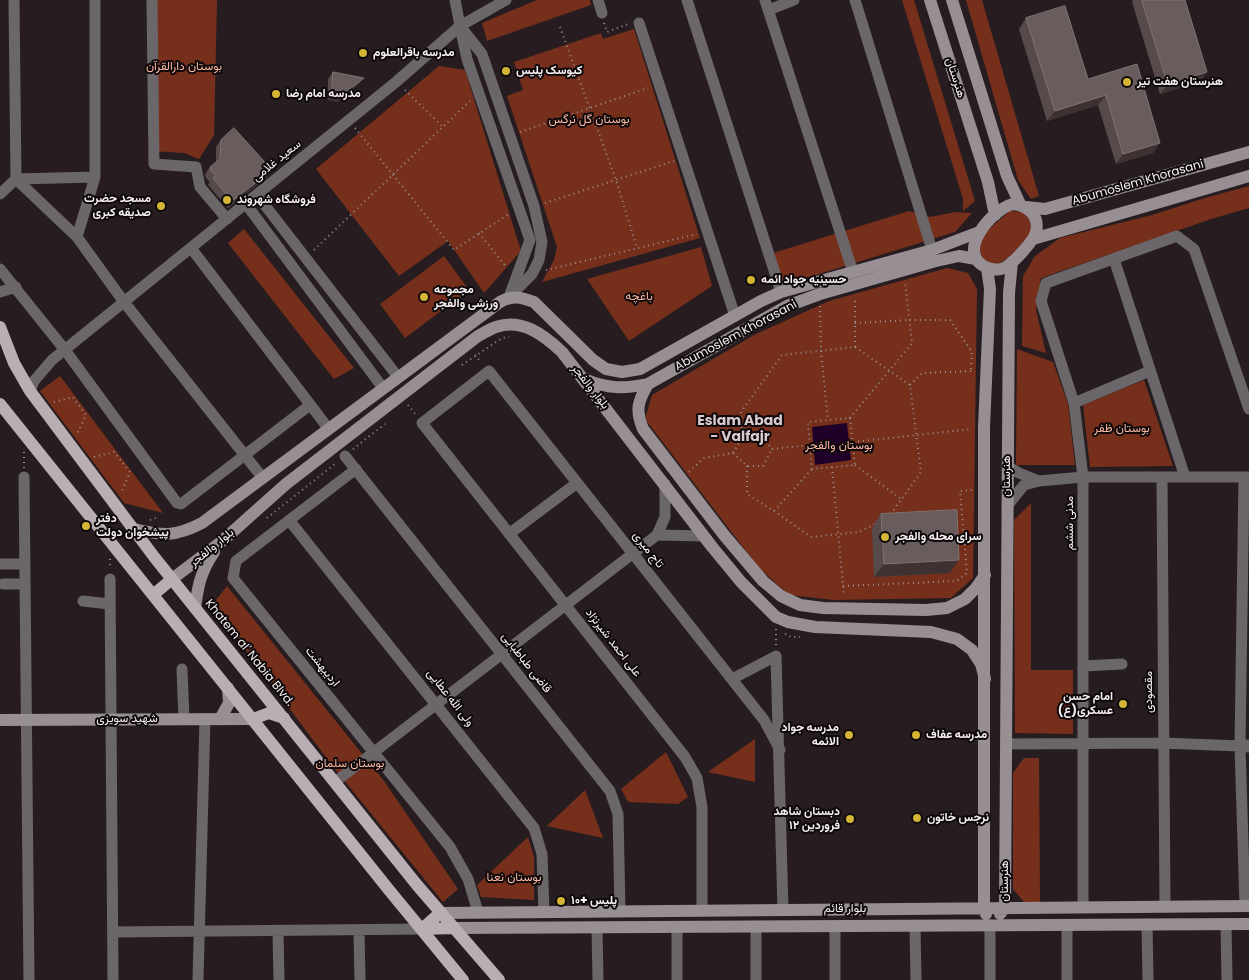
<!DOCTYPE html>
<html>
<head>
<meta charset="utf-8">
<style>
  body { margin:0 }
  canvas { display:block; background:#271d20 }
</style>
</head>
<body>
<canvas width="1249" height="980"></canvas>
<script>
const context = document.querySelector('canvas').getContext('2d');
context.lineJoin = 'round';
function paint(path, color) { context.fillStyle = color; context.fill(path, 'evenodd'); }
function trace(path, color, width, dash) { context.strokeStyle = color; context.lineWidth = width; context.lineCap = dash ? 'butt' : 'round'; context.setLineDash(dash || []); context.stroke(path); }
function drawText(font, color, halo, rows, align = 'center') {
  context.font = font + ' Poppins,Vazirmatn,sans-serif'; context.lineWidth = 4; context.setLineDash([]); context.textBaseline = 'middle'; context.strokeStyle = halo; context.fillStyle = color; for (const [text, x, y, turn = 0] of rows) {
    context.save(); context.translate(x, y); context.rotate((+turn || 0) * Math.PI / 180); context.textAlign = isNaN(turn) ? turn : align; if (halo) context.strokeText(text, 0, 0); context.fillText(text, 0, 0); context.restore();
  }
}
paint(new Path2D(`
  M155,0h62l-3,135 -15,24 -15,-6 -32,-2z
  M537,0h53l1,5 -104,36 -5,-18z
  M902,0h12l61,201 -12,10v-12z
  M966,0h16l57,196 -8,3 -13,-19z
  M634,29l66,209 -158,44 12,-22 3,-13 -50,-151 16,-6 -9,-28 87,-29 2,6z
  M439,66l26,4 56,181 -37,42 -36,-52 -49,35 -83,-107z
  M1249,186v22l-38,11 -170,59 -5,32 10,43 -24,-7 1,-70 12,-20 25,-18 92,-23 53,-17z
  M909,211l21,6 26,-5 16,1 -17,19 -175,54 -10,-32z
  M1010,211l13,1 7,9 2,10c-9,11 -36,50 -50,25 -3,-5 -4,-10 -2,-15 3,-8 23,-24 30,-30z
  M244,229l110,139 -20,11 -106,-136z
  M701,247l11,39 -83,55 -42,-62z
  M444,256l25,34 -64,48 -25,-34z
  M947,268l21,5 9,16 -4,289 -22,20 -117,2 -45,-5 -30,-27 -114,-149 7,-24 102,-60 75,-34z
  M1017,349l36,13 15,42 7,61h-59z
  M60,376l103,137 -39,-10 -84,-112z
  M1144,380l29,86 -83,1 -7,-62z
  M1031,503v167h42v64l-58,-1 -1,-213z
  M227,586l157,195 74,108 -15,13 -109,-134 -122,-163z
  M755,739v43l-47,-10z
  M666,752l22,45 -10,7 -50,-2 -7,-13z
  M1024,758h15l1,144h-16l-11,-13v-116z
  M585,790l18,48 -56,-12z
  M528,837l6,20v43l-53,-3 -4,-12z`), '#762f1b');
paint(new Path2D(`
  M847,423l4,37 -36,5 -3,-38z`), '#1f0028');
trace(new Path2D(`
  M604,23l3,9 21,-8
  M560,27l56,153 21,68
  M405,90l38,37
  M355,128l99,122 55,-36
  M520,132l128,-44
  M545,203l129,-42
  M479,233l28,35
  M314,250l156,-149
  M546,270l151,-36
  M820,306l1,45 7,69
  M855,323l54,-3h41l22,32 -1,19
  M855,347v-50
  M475,355l6,7
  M462,365l40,-27 7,-1
  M910,385l12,-12 50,-2
  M54,402l19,-5 13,18 -9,19
  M408,405l8,10
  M850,418l5,47 -43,4 -4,-47z
  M850,418l62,-75 -7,-62
  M742,438l-1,-26 41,-57 73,-8 55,38 11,87 -30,42
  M853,442l119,-13
  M353,449l32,-25
  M24,452v16
  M733,453l14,13h16l9,-17
  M94,457l20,-5 16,20 -9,21
  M855,465l46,34
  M747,466v28l27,17 38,-42
  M832,467l12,129
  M689,472l15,-14 29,-5 9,-15 18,-4 12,15 38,-4
  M774,511l37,26 48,-5 16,-8
  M267,518l69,-55
  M150,520l9,-3
  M110,559v10
  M843,586l114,-5 10,-8 -7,-82 12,-1
  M209,599l3,6
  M776,629v18
  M785,634l6,3h9`), '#999093', 2, [1, 4]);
trace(new Path2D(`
  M14,0l2,179 61,58 47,65 138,175
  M152,0l2,164 42,3 4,20 27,32
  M455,0l5,26
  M598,0l4,13
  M687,0l94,292
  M765,0l88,272
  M855,0l77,250
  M769,10l25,-10
  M639,23l96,293
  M460,26l22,28 52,152 8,36 -3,18 -7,14 -23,23 21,-57 -63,-181z
  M95,177v-177
  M0,194l16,-15 79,-2 -18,60
  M257,195l141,182
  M246,204l137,184
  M191,248l137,180
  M1114,259l71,218
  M0,269l65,81 112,153 4,1 129,-99
  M0,292l16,-5
  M30,391l4,-10 18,-21 344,-278 64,-56 46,-26
  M1074,403l76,-32
  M345,456l265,335 8,23 2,97
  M1007,466l12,7 20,8
  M356,469l-120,92 -3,17 217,269 18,32 10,33
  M24,477l5,503
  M1162,477l3,430
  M1244,477l-4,269 5,160
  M665,484v33l-8,18 47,1
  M1007,506l17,-21 15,-4 44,-4h166
  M289,520l245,308 8,26 2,58
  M509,534l68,-51
  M2,564h23
  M110,579l3,401
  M3,584h22
  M83,601l27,3
  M1083,666l39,-2
  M182,669l2,50
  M732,679l44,-23 7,254
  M1006,744l157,-1 77,3
  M1249,745l-9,1 9,1
  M335,782l322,-247
  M1083,907v-430l-9,-74 -33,-102 5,-18 131,-47 17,13 55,160
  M702,911v-104l-5,-29 -12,-21 -263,-334 67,-52 275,349 16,30
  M1147,924l1,56
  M1226,924l1,56
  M990,925v55
  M1067,925v55
  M756,926v54
  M835,926v54
  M915,926l1,54
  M597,927l1,53
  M359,930l1,50
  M278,931l1,49
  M113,932l309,-3
  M198,980l7,-261
  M677,980v-53`), '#6b666a', 11);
trace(new Path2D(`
  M930,0l58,182 7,33
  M952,0l55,176 13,28
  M1013,204c14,1 27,12 23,28 -2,9 -22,30 -30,35 -5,3 -12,3 -18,1 -35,-14 4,-59 25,-64z
  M1026,207l19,2 204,-57
  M1033,239l216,-63
  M584,379c24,10 40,10 64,5l139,-78 33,-12 116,-33 23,-5 17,3
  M648,384c-10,17 -13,26 -5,45l81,106 39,46 18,15 19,9 23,3 103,2 21,-2 18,-9 11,-11 9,-13
  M134,529c29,7 41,8 68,-6l298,-221c12,-7 21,-5 34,0l59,58 13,9 16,3 18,-3 121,-68 20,-9 151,-42 47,-18
  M172,579l49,-37 65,-58 192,-148c6,-3 12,-7 18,-9 26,-9 48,8 66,25l151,196 28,34 35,35 12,5 27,5 116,5 26,7 15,11 9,14 4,15
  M195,608c3,-23 6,-37 19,-56
  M220,719l9,-16 -1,-15
  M0,720l253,-1
  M440,913l809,-7
  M986,914l-2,-6v-481l6,-138 -3,-21
  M1000,914l5,-6 4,-615 3,-31
  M453,928l796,-4`), '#978f94', 12);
trace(new Path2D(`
  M0,327l14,36 16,28 125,167 262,327 82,95
  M0,404l389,486 74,90
  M153,595l19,-16
  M253,719l16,-6 15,5
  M440,913l-18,16 31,-1`), '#b8aeb4', 12);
paint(new Path2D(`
  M1133,0h52l22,72 -7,10 -40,12 -28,-92z
  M1026,18l62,61 72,64 -7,10 -37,11 -18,-59 -51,16 -28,-92z
  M333,72l26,12 -22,18 -9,-2v-21z
  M221,140l46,37 -39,31 -20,-23 2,-3 -4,-4 -1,-4 5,-7 6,-4v-16z
  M881,514l69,59 -76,4 -2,-49z`), '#574a4b');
paint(new Path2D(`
  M1207,72l-7,10 -40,12 8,-10z
  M364,78l-5,6 -22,18 -9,-2 4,-7z
  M1106,95l-8,10 -51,16 8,-10z
  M1160,143l-7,10 -37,11 7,-10z
  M272,170l-5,7 -39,31 4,-7z
  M959,560l-9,13 -76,4 10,-13z`), '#3d3132');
const building = new Path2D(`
  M1142,0h43l22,72 -39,12z
  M1065,6l23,73 49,-15 23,79 -37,11 -17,-59 -51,16 -29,-93z
  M333,72l31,6 -22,17 -10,-2z
  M234,128l38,42 -40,31 -19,-23 3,-2 -5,-5 -1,-4 10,-8 1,-19z
  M957,510l2,50 -75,4 -3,-50z`);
paint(building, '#685c5d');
trace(building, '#7f7374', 1);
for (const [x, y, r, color] of [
  [363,53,5,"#d5b534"],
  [506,71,5,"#d5b534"],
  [1127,82,5,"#d5b534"],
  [276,94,5,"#d5b534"],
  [227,200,5,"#d5b534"],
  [161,206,5,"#d5b534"],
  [751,280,5,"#d5b534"],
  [424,297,5,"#d5b534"],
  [86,526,5,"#d5b534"],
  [885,537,5,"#d5b534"],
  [1123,704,5,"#d5b534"],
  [849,735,5,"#d5b534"],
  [916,735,5,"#d5b534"],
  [917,818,5,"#d5b534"],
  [850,819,5,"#d5b534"],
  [561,901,5,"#d5b534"]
]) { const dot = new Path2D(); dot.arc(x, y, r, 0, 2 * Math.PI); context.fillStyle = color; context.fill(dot); trace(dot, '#0d080a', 2); }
drawText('bold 12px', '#f8f0f2', '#0d080a', [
  ["مدرسه باقرالعلوم",373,53],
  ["کیوسک پلیس",516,71],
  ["هنرستان هفت تیر",1137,82],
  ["مدرسه امام رضا",286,94],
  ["مسجد حضرت",151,199,"right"],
  ["صدیقه کبری",151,213,"right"],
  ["فروشگاه شهروند",237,200],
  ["حسینیه جواد ائمه",761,280],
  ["مجموعه",434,290],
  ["ورزشی والفجر",434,304],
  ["دفتر",96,519],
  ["پیشخوان دولت",96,533],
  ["سرای محله والفجر",895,537],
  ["امام حسن",1113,697,"right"],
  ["عسکری(ع)",1113,711,"right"],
  ["مدرسه جواد",839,728,"right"],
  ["الائمه",839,742,"right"],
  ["مدرسه عفاف",926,735],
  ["دبستان شاهد",840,812,"right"],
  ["۱۲ فروردین",840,826,"right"],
  ["نرجس خاتون",927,818],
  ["پلیس +۱۰",571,901]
], 'left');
drawText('12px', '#fdb8a4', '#0d080a', [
  ["بوستان دارالقرآن",184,67],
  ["بوستان گل نرگس",589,120],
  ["باغچه",639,297],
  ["بوستان ظفر",1122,429],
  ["بوستان والفجر",839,446],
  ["بوستان سلمان",350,764],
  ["بوستان نعنا",514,878]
]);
drawText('12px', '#f8f0f2', '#0d080a', [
  ["هنرستان",955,78,72],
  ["سعید غلامی",277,161,-39],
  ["Abumoslem Khorasani",1138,183,-16],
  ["Abumoslem Khorasani",736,336,-28],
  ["بلوار والفجر",590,387,52],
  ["هنرستان",1007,476,-90],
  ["مدنی ششم",1070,523,-90],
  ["بلوار والفجر",212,548,-39],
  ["تاج میری",648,550,52],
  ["علی احمد شیرنژاد",613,643,52],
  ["Khatem al' Nabia Blvd.",249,653,51],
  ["قاضی طباطبایی",526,663,52],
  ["اردیبهشت",322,667,51],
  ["مقصودی",1149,692,-90],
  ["ولی الله عطایی",450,698,52],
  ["شهید سویزی",127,719],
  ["هنرستان",1005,881,-90],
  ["بلوار قائم",845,909]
]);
drawText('bold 14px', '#d9cace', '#0d080a', [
  ["Eslam Abad",740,421],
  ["- Valfajr",740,437]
]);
</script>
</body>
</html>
